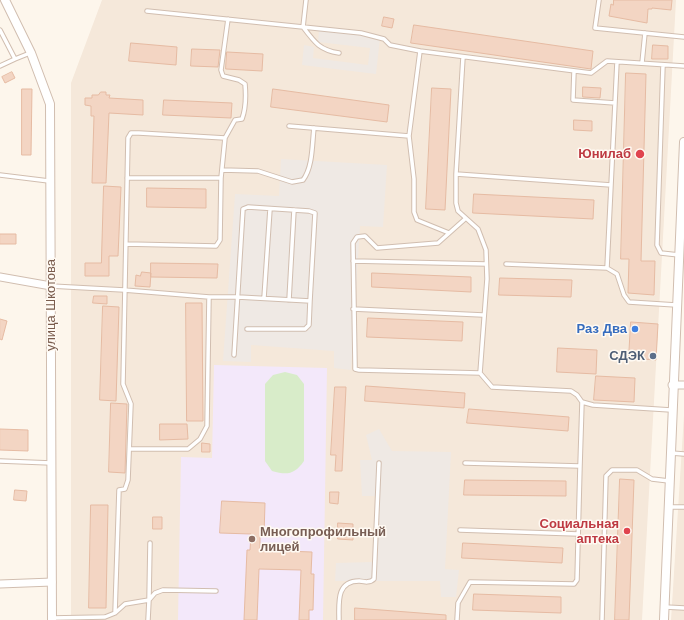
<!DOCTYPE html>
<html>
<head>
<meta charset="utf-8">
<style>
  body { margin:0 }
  canvas { display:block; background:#fdf6ec }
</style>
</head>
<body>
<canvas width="684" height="620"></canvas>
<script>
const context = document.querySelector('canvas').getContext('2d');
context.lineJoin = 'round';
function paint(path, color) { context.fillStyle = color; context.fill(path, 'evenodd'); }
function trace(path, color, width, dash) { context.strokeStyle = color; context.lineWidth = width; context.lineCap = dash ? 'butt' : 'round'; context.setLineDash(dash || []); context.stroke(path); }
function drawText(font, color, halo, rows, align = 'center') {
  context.font = font + ' "Work Sans",sans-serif'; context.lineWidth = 3; context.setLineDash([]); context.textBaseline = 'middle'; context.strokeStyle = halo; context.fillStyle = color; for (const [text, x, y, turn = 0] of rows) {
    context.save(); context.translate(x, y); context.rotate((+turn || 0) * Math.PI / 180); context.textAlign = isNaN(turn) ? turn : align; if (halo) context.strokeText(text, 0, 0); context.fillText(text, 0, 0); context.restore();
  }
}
paint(new Path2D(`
  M102,0h574l-34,620h-571v-537z
  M684,415v205h-13z`), '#f5e8da');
paint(new Path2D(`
  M319,30l61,8 -4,36 -74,-9 2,-20 10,2 -1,11 55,7 2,-17 -52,-6z
  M281,159l106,6 -4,62 -23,-1 -9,144 -17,-2v-17l-83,-6v17l-28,-1 12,-167 44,2z
  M379,429l13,22 59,1 -6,117 14,1 -3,27h-15l-1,-16h-105l1,-18 36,-1 4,-66h-14l-2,-36h12l-6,-25z`), '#efe9e4');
paint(new Path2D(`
  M214,365l113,3 -4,252h-145l3,-163 31,1z`), '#f3e8fa');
paint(new Path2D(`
  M285,372l12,3 7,9v77c-10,14 -17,14 -32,10l-7,-10v-77l8,-9z`), '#d8ecc9');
const building = new Path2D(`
  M614,0h58l-1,10 -19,-2v1h-4l-1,14 -38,-7 2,-12 2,1z
  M384,17l10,2 -2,9 -10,-2z
  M414,25l179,26 -2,18 -180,-26z
  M131,43l46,4 -1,18 -47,-4z
  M653,45l15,1v13h-16z
  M192,49l28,1 -2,17 -27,-1z
  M227,52l36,2 -1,17 -36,-2z
  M12,72l3,6 -10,5 -3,-6z
  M626,73l20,1 -5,187h14l-1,34 -26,-2 1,-34h-8z
  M583,87l18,1 -1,10 -17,-1z
  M432,88l19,1 -6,121 -19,-1z
  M22,89h10l-1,66h-9z
  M273,89l116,16 -2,17 -116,-15z
  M101,92h5v3h4l-1,3 34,2v15l-34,-2 -3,70h-14l2,-67h-3v-10l-6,-1v-7h7v-3h6z
  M164,100l68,3 -1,15 -68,-3z
  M574,120l18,1v10l-18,-1z
  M104,186l17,1 -3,69h-9v20h-24v-13h16z
  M147,188l59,1v19l-59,-1z
  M474,194l120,6 -1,19 -120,-6z
  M0,234h16v10h-16z
  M151,263l67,1 -1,14 -66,-1z
  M142,272l9,1 -1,14 -15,-1 1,-11 4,1z
  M372,273l99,4v15l-99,-5z
  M500,278l72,2 -1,17 -72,-2z
  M94,296h13v8l-14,-1z
  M186,303h16l1,118h-16z
  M103,306l16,1 -3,94 -16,-1z
  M368,318l95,4 -1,19 -95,-4z
  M0,319l7,2 -5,19 -2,-1z
  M631,322l27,2 -2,36 -27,-2z
  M558,348l39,2 -1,24 -39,-2z
  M596,376l39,2 -1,24 -40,-2z
  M366,386l99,7 -1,15 -99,-7z
  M335,387h11l-4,84h-7l1,-16h-5z
  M111,403l16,1 -2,69 -16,-1z
  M469,409l100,8 -1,14 -101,-8z
  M160,424h27l1,15 -28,1z
  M0,429l28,1v21l-28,-1z
  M202,443l8,1v8h-8z
  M620,479l14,1 -5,140h-14z
  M465,480l101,1v15l-102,-1z
  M15,490l12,1 -1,10 -12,-1z
  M330,492h9l-1,12 -8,-1z
  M222,501l43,2 -1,32h-4v15l52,2 -1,22h3l-1,36h-4v10h-10l2,-50 -42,-1 -2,51h-13l3,-70h3l1,-16 -31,-1z
  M91,505h17l-2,103h-17z
  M153,517h9v12h-9z
  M338,523l15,1v16l-15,-1z
  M463,543l100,5 -1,15 -100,-5z
  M474,594l87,3v16l-88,-3z
  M355,608l91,7v5h-91z`);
paint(building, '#f3d5c3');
trace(building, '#e6bba3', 1);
const service = new Path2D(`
  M599,0l-4,28 89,9
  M147,11l156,16 3,-27
  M303,27l58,6 23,6 6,6 30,6
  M303,27c12,16 17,23 36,26
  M0,30l15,29 15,-6
  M463,57l-7,117v29l2,8 20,18 8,21 1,29 -7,94 12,14 79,4 6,4 5,7 11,3 78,5
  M617,62l-10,206 10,6 7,21 5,7 47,3
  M642,63l3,-30
  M663,65l-6,180 4,8 18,2
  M0,66l15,-7
  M574,71l-1,29 42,3
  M289,126l120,10 11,-85 171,22 16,-12 77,5
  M409,136l5,43v33l3,8 32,13
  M225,138l10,-18 7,-1c4,-11 4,-24 3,-35l-6,-4 -16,-4 -2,-6 7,-51
  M222,170l36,1 34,11 11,-2c10,-13 9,-36 11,-52
  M456,174l155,11
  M0,175l49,6
  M127,178h94
  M465,219l-27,24 -61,5 -12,-12 -8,1 -4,6 2,122v4l4,1 121,3
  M353,261l133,3
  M506,264l101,4
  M51,286l73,4 85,7h29l72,4 -1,24 -4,4h-58
  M264,298l6,-89
  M289,300l5,-90
  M353,309l130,6
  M234,355l9,-146 5,-2 61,4 6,2 -5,88
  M130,449h58l12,-10 7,-13 2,-129
  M671,453l13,1
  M0,461l51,2
  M465,463l115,3 2,-64
  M669,507h15
  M460,530l118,4
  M150,543l-1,57 6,-7 8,-3 53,1
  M665,607l19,1
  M115,613l4,-123 6,-1 3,-9 3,-76 -8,-20 5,-246 3,-5h8l86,5 -4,40 -1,62 -4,6 -90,-2
  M52,618l53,-1 10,-4 10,-9 24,-4 -1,20
  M339,620c0,-17 -3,-39 20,-39 6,1 11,2 15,-2l5,-116
  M457,620l1,-17 12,-21 104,2 3,-4 3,-114
  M602,620l4,-144 6,-6h25l15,9 17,2`);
const minor = new Path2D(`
  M0,277l51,9
  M672,385h12
  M0,584l52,-2`);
const tertiary = new Path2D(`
  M5,0l26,53 19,51 2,516
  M664,620l20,-478`);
trace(service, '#d1beb0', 5.5);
trace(minor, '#d1beb0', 9);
trace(tertiary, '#d1beb0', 10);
trace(service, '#fff', 3.5);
trace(minor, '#fff', 7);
trace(tertiary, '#fff', 8);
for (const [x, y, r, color] of [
  [640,154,5,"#e0444e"],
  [635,329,4,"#3f7fe0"],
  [653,356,4,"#5c6f8a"],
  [627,531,4,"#e0444e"],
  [252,539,4,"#8d6e63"]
]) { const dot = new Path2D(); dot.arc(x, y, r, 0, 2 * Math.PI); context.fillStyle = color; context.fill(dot); trace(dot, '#fffaf3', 1.5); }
drawText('bold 13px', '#be3a42', '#fffaf3', [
  ["Юнилаб",631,154],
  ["Социальная",619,524],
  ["аптека",619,539]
], 'right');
drawText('13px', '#7a5c4d', '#fffaf3', [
  ["улица Шкотова",51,305,-90]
]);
drawText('bold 13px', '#366cbe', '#fffaf3', [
  ["Раз Два",627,329]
], 'right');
drawText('bold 13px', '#4e5e75', '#fffaf3', [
  ["СДЭК",645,356]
], 'right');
drawText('bold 13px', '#785e54', '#fffaf3', [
  ["Многопрофильный",260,532],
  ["лицей",260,547]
], 'left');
</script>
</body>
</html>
